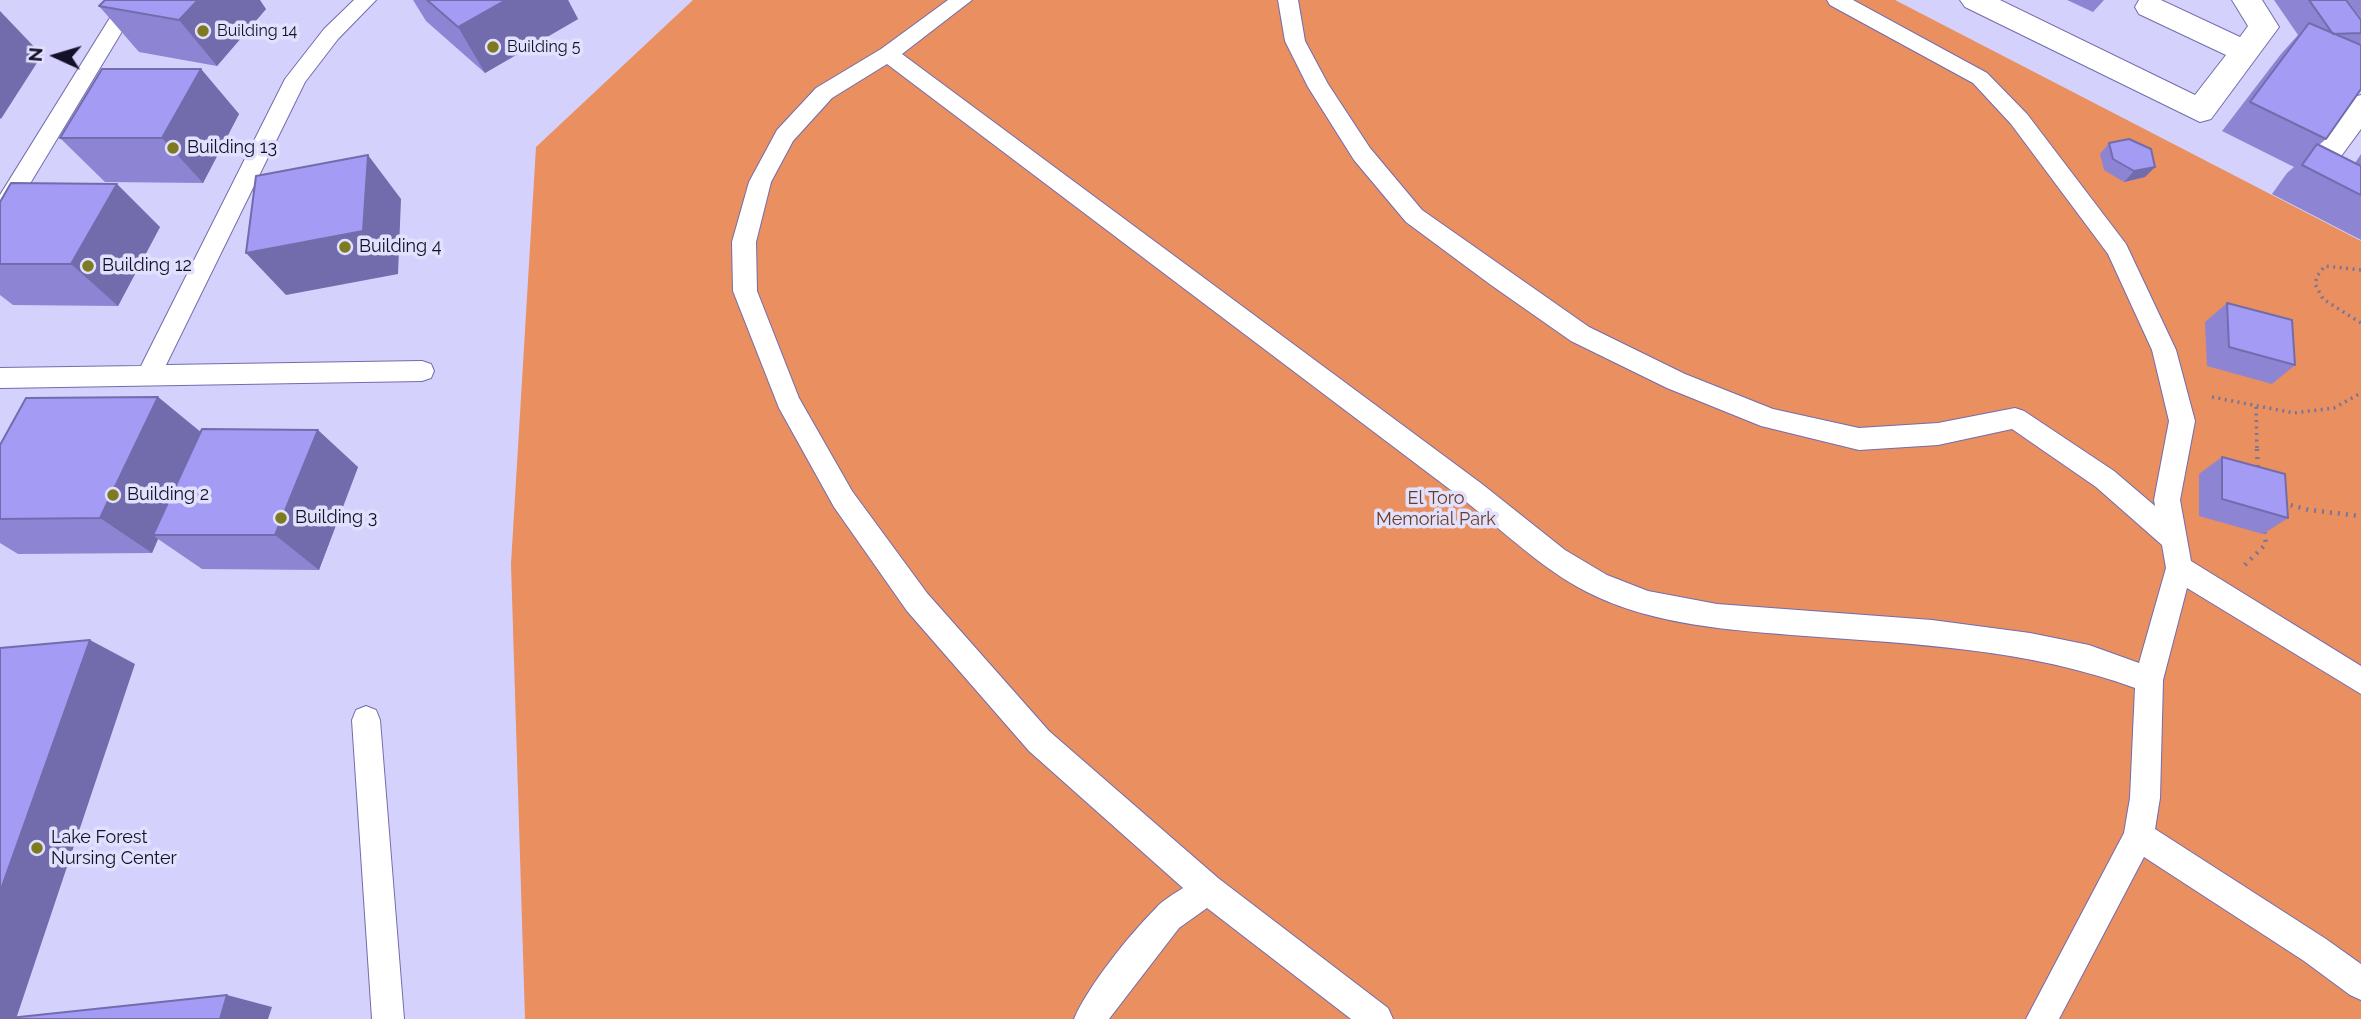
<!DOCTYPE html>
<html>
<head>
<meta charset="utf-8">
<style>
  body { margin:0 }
  #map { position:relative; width:2361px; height:1019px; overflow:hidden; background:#d4d2fc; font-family:Raleway,sans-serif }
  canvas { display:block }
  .north { position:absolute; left:21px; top:21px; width:70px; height:70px; -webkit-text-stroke:5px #e2e1fd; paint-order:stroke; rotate:274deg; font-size:19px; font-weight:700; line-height:28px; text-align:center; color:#141029 }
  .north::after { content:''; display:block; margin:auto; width:24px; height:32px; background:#141029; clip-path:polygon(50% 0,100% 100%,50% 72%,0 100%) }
</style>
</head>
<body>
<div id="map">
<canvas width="2361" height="1019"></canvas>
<div class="north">N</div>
</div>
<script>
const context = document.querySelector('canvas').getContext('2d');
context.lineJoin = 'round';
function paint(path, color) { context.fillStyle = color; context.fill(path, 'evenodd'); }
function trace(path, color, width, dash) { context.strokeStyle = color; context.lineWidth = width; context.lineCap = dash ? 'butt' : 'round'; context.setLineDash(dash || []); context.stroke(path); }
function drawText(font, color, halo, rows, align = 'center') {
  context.font = font + ' Raleway,sans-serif'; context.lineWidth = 7; context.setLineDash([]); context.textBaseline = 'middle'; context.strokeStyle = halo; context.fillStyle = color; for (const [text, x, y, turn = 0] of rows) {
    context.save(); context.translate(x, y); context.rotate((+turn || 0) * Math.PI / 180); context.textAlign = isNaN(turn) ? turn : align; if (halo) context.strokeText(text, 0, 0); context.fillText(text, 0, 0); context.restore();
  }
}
paint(new Path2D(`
  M693,0h1202l466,241v778h-1836l-14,-455 25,-417z`), '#e98f60');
const lane = new Path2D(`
  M121,0h20l-133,220 -8,3v-28z
  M354,0h22l-38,39 -33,43 -139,283 256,-4 9,3 3,7 -3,7 -9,3 -422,7v-20l141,-2 144,-287 39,-50z
  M948,0h24l-70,54 580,430 83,66 42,25 41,16 69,13 215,16 98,13 59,12 50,18 27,-95 -4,-23 -66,-58 -84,-58 -74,16 -79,5 -98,-24 -94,-38 -96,-47 -80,-56 -85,-63 -52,-62 -46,-73 -23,-46 -7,-41h20l7,41 23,43 42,64 52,62 167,117 96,47 88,35 86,19 79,-5 77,-15 9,3 90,60 41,35 -1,-6 15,-79 -17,-71 -44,-96 -97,-130 -38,-41 -143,-78 -3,-5h26l134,73 40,41 99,130 50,106 19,71 -15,79 11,61 170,105v28l-174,-106 -24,92 -3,118 -5,31 171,110 35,25v36l-11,-5 -46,-34 -160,-104 -85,162h-33l98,-186 6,-35 5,-110c-106,-39 -219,-44 -330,-52 -73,-6 -151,-10 -218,-44 -45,-23 -84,-61 -123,-92l-577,-436 -55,34 -39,43 -22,41 -15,60 1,49 42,107 53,93 75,102 122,138 169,147 170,130 5,11h-42l-144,-111 -28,20 -70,91h-35c14,-33 56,-85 82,-111 7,-8 18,-14 27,-20l-154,-137 -122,-140 -73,-104 -55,-99 -46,-117 -1,-49 17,-60 28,-52 39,-42 65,-39z
  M366,706l10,4 4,10 24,299h-32l-20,-299 4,-10z`);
const street = new Path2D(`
  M1960,0h40l195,95 31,-40 -87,-41 -4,-7 4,-7h22l79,37 8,-11 -16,-26h30l17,27 -68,92 -11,3 -235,-115z
  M2361,95v34l-22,30 22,13v27c-18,-5 -52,-19 -55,-40l44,-61z`);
trace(lane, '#736cac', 2);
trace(street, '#736cac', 2);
trace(new Path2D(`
  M2361,270l-36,-4 -8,10 -2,8 8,15 38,24
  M2212,397l82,16 40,-5 27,-15
  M2256,407l1,44`), '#787597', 3.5, [2, 4.5]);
trace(new Path2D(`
  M2257,449l1,24
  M2283,503l26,7 52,6
  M2245,565l21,-21 -2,-14`), '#787597', 4.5, [2, 6]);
paint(lane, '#fff');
paint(street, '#fff');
paint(new Path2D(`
  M413,0h155l10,19 -93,54 -59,-52z
  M2067,0h37l-11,12z
  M2274,0h72l15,20v23l-35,96 -7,6 36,18 6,-9v86l-89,-46 15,-21 7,-6 -72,-36 59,-77 17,-19z
  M2347,0h14v18z
  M99,6l167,3 -49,57 -78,-14z
  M201,69l38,45 -36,69 -98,-1 -45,-44z
  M2109,143l36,34 -21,5 -20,-12 -4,-16z
  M0,202l160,25 -42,79 -105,-1 -13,-10z
  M2227,303l68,62 -23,19 -65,-18 -2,-44z
  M158,397l43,35 157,35 -39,103 -117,-1 -44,-30 -6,14 -134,1 -18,-11v-98z
  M2222,457l66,61 -25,16 -64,-18v-42z`), '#8d85d3');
paint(new Path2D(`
  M198,0h62l6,9 -49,57 -38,-46z
  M506,0h62l10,19 -93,54 -27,-46z
  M0,11l42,44 -41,64 -1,-1z
  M201,69l38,45 -36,69 -41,-45z
  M368,155l33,44 -3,75 -112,21 -40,-42z
  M2155,167l-10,10 -21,5 10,-11z
  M117,184l43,43 -42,79 -47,-42z
  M158,397l47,39 -52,99 5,4 -6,14 -52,-35z
  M318,430l40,37 -39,103 -44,-35z
  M90,640l45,24 -119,355h-16v-127z
  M227,995l45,12 -4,12h-48z`), '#736cac');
const building = new Path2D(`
  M105,0h93l-19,20 -80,-14z
  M427,0h79l-48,27z
  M2309,0h37l15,20v13l-28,1z
  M2309,23l52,22v44l-35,50 -76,-37z
  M102,69h99l-39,69h-102z
  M2129,139l22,10 4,18 -21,4 -21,-12 -4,-16z
  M2317,144l44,22v29l-59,-30z
  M368,155l-5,76 -117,22 10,-77z
  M11,183l106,1 -46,80h-71v-62z
  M2227,303l65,17 3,45 -66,-18z
  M158,397l-58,121 -100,1v-74l26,-47z
  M202,429l116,1 -43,105h-122z
  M2222,457l63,17 3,44 -66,-19z
  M90,640l-90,252v-244z
  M227,995l-7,24h-220z`);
paint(building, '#a49bf5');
trace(building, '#736cac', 2);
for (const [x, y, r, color] of [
  [203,31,7,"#7d7a21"],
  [493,47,7,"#7d7a21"],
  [173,148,7,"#7d7a21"],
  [345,247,7,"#7d7a21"],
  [88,266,7,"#7d7a21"],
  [113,495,7,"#7d7a21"],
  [281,518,7,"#7d7a21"],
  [37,848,7,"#7d7a21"]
]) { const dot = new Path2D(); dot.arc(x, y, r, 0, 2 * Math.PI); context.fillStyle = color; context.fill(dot); trace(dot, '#e2e1fd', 2.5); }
drawText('16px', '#141029', '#e2e1fd', [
  ["Building 14",217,31],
  ["Building 5",507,47]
], 'left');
drawText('18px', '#141029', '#e2e1fd', [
  ["Building 13",187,148],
  ["Building 4",359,247],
  ["Building 12",102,266],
  ["Building 2",127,495],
  ["Building 3",295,518],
  ["Lake Forest",51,838],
  ["Nursing Center",51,859]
], 'left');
drawText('18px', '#6b3c23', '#e2e1fd', [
  ["El Toro",1436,499],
  ["Memorial Park",1436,520]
]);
</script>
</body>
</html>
